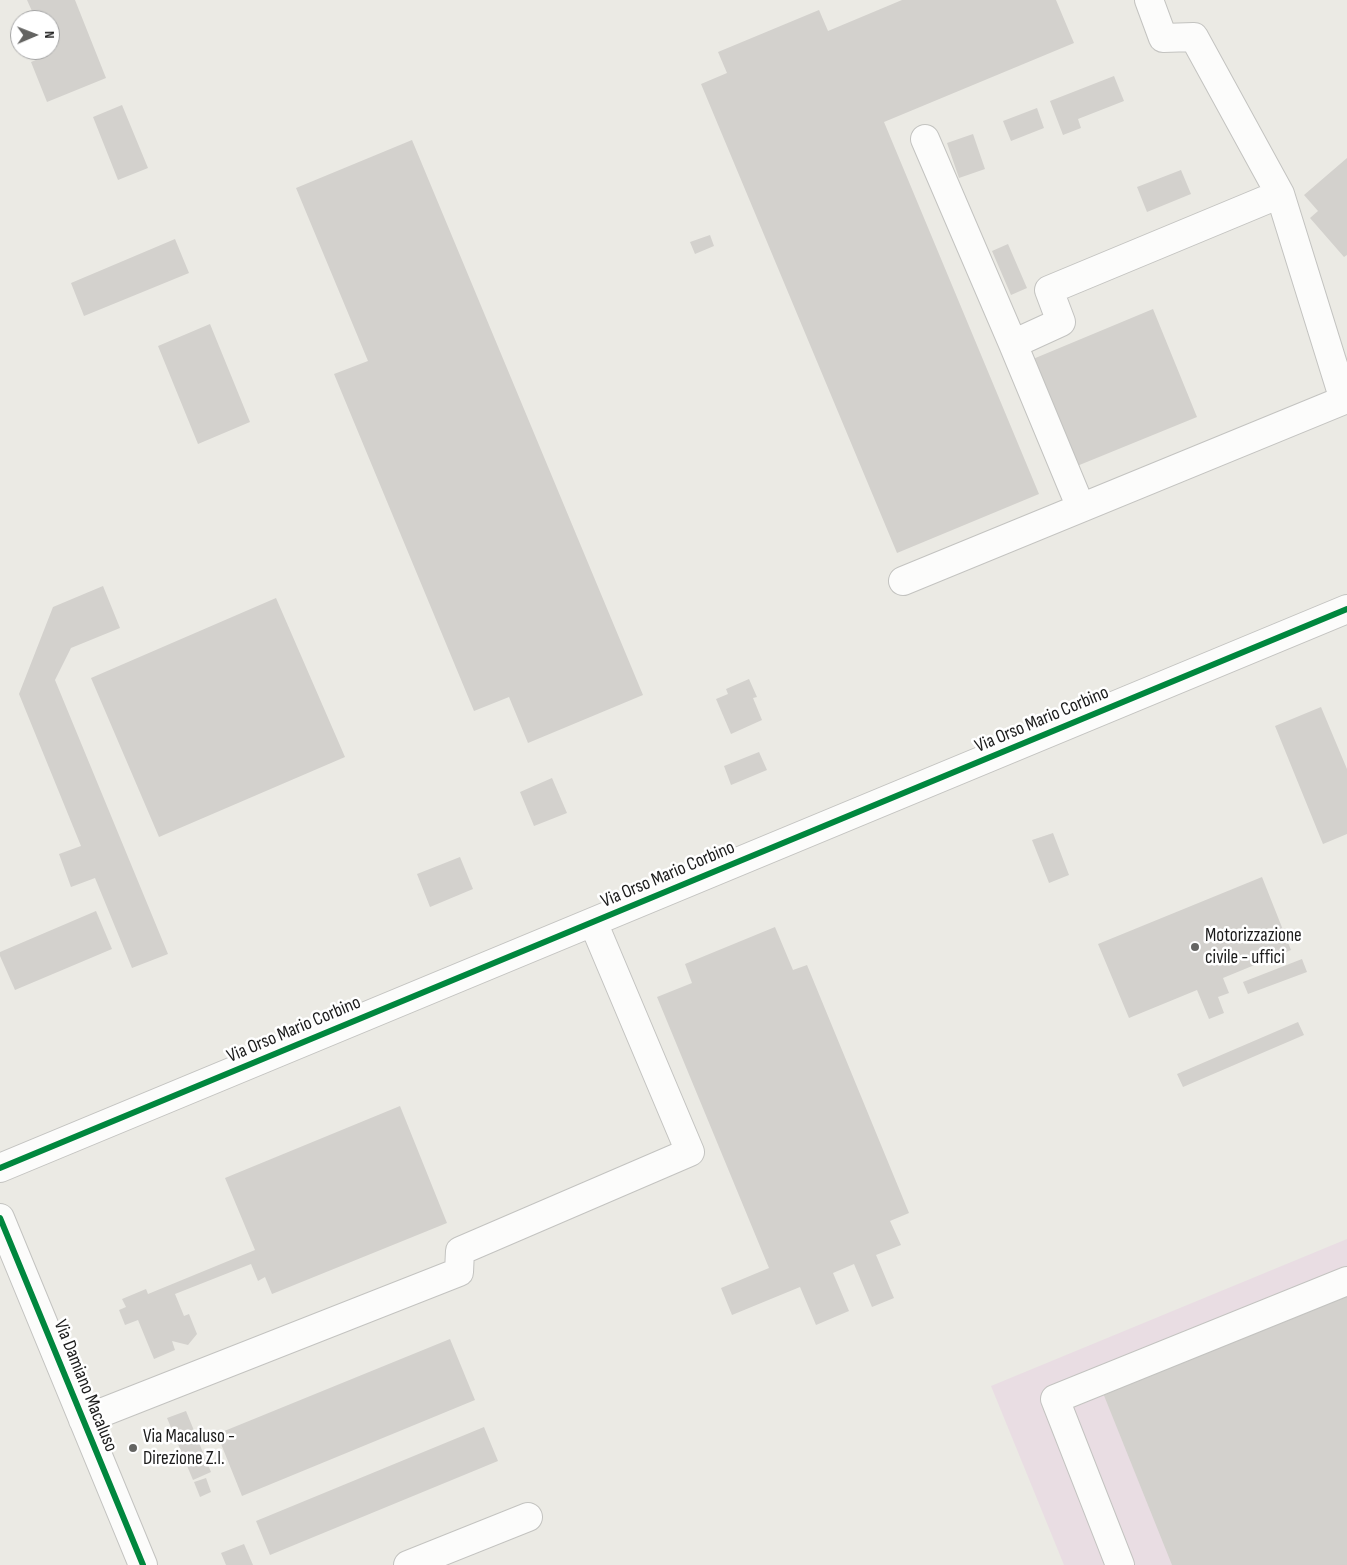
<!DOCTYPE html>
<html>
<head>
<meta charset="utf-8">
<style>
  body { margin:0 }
  #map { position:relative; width:1347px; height:1565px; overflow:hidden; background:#ebeae4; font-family:"Sofia Sans Condensed",sans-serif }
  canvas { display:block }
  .north { position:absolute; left:10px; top:10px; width:50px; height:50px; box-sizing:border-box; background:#fff; border:1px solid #a4a4a4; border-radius:50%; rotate:89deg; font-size:14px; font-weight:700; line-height:20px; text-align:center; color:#1c1c1c }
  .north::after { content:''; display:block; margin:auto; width:18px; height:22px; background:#646462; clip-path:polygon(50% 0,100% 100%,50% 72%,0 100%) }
</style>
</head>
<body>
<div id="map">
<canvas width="1347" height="1565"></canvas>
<div class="north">N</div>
</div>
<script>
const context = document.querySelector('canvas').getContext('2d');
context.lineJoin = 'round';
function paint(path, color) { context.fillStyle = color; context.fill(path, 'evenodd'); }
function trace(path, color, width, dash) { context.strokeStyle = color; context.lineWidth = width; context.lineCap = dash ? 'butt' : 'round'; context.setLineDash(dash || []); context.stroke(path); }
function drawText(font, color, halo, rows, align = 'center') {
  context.font = font + ' "Sofia Sans Condensed",sans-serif'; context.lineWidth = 5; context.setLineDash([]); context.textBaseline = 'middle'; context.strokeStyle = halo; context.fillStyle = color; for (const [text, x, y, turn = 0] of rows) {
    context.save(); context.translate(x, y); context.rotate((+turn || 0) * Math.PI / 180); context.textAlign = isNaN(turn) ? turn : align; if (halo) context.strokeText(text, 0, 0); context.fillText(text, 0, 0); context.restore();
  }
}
paint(new Path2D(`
  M1347,1239v326h-283l-73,-179z`), '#e9dde3');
paint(new Path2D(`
  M27,0h48l31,78 -59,24 -16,-40 19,-8 -2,-4h2v-30h-14z
  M902,0h154l18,43 -190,79 155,372 -142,59 -196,-469 26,-11 -9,-21 101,-42 9,21z
  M1114,76l10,25 -46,18 3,9 -18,7 -13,-34z
  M122,105l26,63 -30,12 -25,-63z
  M1037,108l7,20 -33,13 -8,-20z
  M973,134l12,35 -26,9 -12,-35z
  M412,140l231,555 -115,48 -19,-46 -35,14 -140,-337 34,-13 -72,-173z
  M1347,158v97l-3,2 -34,-39 8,-7 -14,-16z
  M1181,170l10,24 -44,18 -10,-25z
  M710,235l4,11 -19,8 -5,-12z
  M175,239l14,34 -105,43 -13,-33z
  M1008,244l19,44 -16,7 -19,-44z
  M1153,309l44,108 -120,49 -44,-107z
  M210,324l40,98 -52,22 -40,-98z
  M103,586l17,42 -49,20 -16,32 113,274 -36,14 -37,-90 -24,9 -12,-33 22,-8 -62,-152 34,-87z
  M276,598l69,159 -186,80 -68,-159z
  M749,679l8,18 -4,1 9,22 -31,14 -15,-35 12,-5 -2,-5z
  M1321,707l26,62v65l-24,10 -48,-118z
  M759,752l8,18 -36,15 -7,-19z
  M552,778l15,35 -33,13 -14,-34z
  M1053,833l16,42 -20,8 -17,-43z
  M460,857l13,32 -43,18 -13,-33z
  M1262,877l29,73 -68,28 6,15 -11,4 6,16 -15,6 -12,-29 -68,28 -31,-74z
  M96,911l16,38 -97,41 -15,-34v-4z
  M775,927l18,43 14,-5 102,248 -19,8 11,24 -25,10 18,43 -22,9 -18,-43 -21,9 16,38 -33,14 -16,-38 -68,28 -11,-27 48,-20 -112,-271 35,-14 -7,-19z
  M1302,959l5,13 -59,22 -5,-12z
  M1298,1022l6,13 -121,52 -6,-13z
  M400,1106l47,117 -175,71 -7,-17 -7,4 -7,-17 -76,30 9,22 5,-2 8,20 -9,11 -16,-4 3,9 -21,9 -16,-39 -13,5 -6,-15 7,-3 -4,-8 24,-10 2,5 107,-44 -30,-72z
  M1347,1295v270h-175l-69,-172z
  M450,1339l25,61 -233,96 -25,-62z
  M186,1411l25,61 -18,8 -26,-62z
  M484,1427l14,34 -228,94 -14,-34z
  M206,1478l5,14 -11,5 -6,-15z
  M244,1544l9,21h-27l-5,-12z`), '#d3d1cd');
const minor = new Path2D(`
  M925,139l88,205 68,164
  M1013,344l48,-22 -12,-32 231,-96
  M903,581l441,-181 -64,-206 -86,-157 -31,1 -14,-38
  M0,1168l1347,-559
  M0,1218l143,347
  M83,1420l376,-148 1,-21 230,-99 -97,-230
  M408,1565l120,-48
  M1120,1565l-65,-166 292,-118`);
trace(minor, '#c3c3c0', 30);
trace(minor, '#fcfcfb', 28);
trace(new Path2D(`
  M0,1168l1347,-559
  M0,1218l143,347`), '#00873e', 6);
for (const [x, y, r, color] of [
  [1195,947,5,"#646462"],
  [133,1448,5,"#646462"]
]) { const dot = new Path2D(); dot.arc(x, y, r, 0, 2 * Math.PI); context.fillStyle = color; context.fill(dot); trace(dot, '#fff', 2); }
drawText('19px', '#1c1c1c', '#fff', [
  ["Via Orso Mario Corbino",1042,720,-23],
  ["Via Orso Mario Corbino",668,875,-23],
  ["Via Orso Mario Corbino",294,1030,-23],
  ["Via Damiano Macaluso",85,1386,68]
]);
drawText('19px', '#1c1c1c', '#fff', [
  ["Motorizzazione",1205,936],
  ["civile - uffici",1205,958],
  ["Via Macaluso -",143,1437],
  ["Direzione Z.I.",143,1459]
], 'left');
</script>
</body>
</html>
